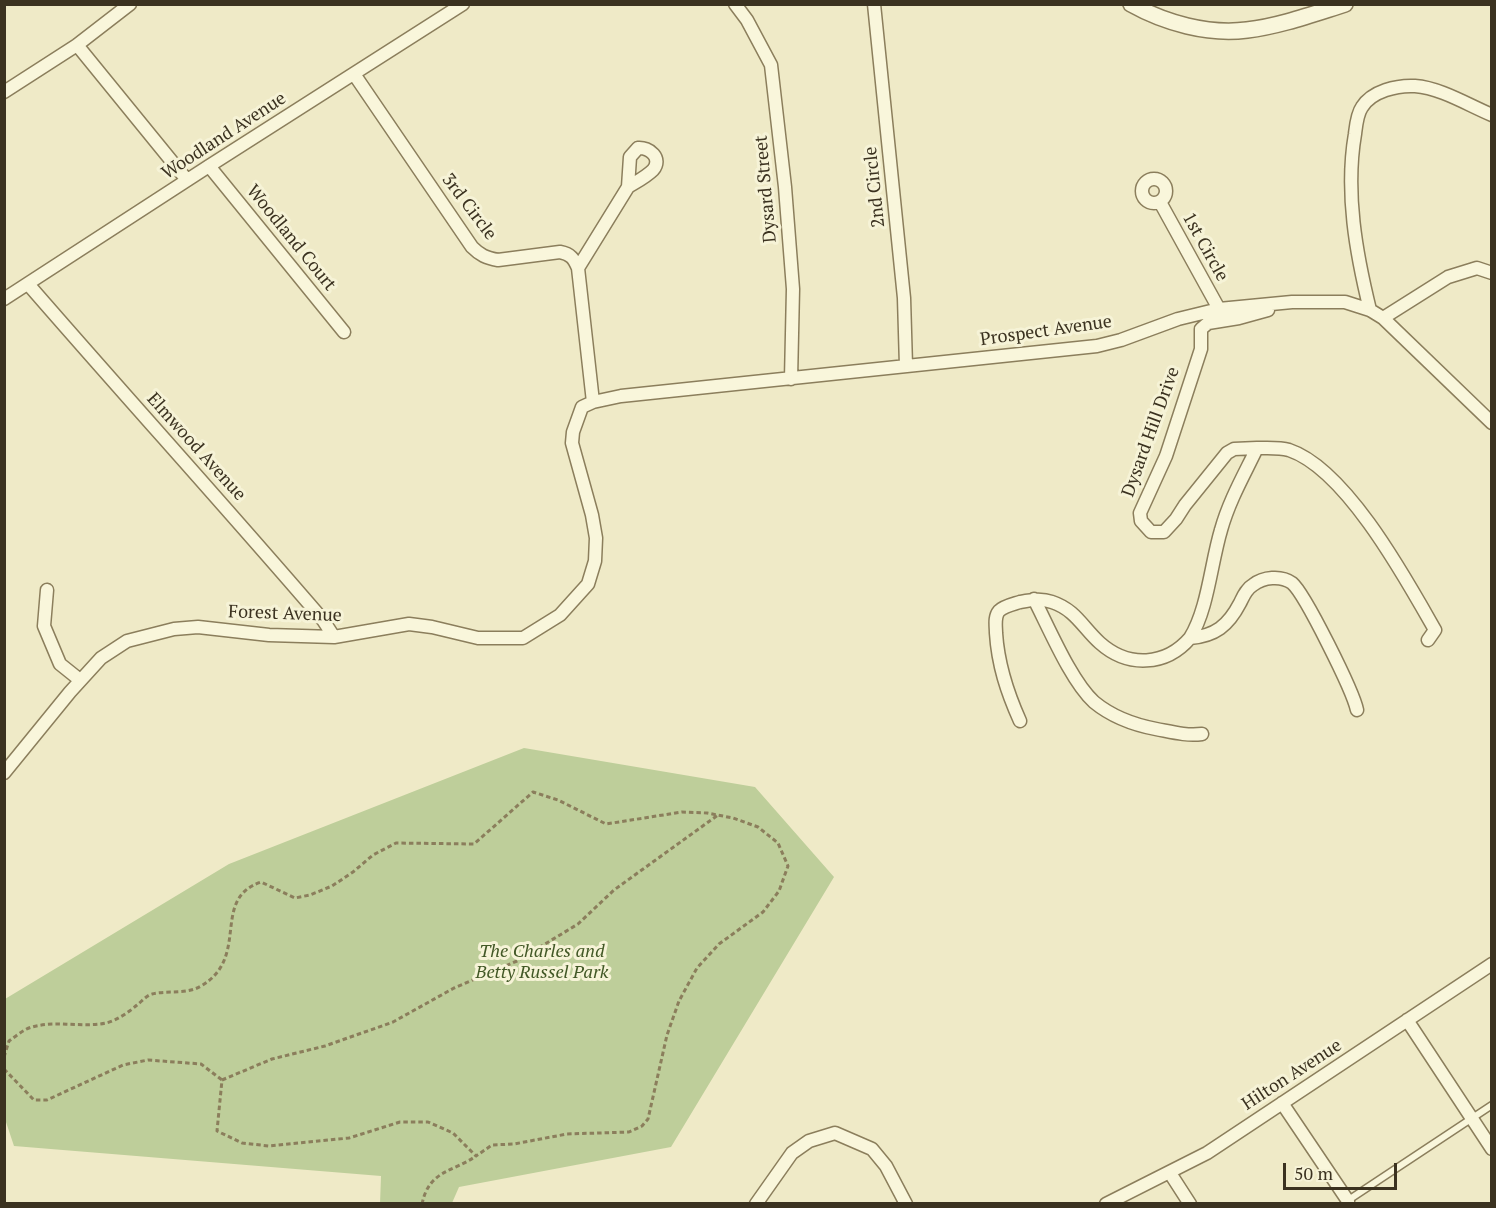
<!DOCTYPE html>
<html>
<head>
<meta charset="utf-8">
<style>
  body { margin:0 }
  #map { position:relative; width:1496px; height:1208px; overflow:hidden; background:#efeac7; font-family:"PT Serif",serif }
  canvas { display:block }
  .frame { position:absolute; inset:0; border:6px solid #3b3220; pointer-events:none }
  .scale { position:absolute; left:1283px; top:1163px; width:114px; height:27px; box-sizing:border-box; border:3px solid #3b3220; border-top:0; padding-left:8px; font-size:18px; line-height:21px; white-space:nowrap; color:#3b3220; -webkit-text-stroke:4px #f6f3d7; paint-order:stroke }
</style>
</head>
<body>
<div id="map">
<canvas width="1496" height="1208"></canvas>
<div class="frame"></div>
<div class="scale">50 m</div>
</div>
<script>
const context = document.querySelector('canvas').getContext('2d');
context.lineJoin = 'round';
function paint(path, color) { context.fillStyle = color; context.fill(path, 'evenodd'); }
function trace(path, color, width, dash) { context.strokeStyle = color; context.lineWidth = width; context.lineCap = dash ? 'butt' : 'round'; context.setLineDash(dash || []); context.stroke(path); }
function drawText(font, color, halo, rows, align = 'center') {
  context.font = font + ' "PT Serif",serif'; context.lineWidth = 6; context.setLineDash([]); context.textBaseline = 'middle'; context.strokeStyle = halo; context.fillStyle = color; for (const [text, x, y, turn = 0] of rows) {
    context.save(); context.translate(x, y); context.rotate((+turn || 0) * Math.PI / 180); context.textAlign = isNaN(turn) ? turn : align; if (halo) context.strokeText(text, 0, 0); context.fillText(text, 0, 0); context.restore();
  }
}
paint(new Path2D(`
  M524,748l231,39 79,90 -163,270 -212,40 -7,16 -72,1 1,-28 -367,-30 -9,-27v-120l224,-135z`), '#bece9a');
const service = new Path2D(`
  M1347,1201l145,-96`);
const minor = new Path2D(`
  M735,4l12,16 24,45 14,122 8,102 -2,90
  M874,4l30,294 2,68
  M77,45l110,135
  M354,74l118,173c8,8 14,11 26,13l62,-8c11,2 14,7 18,16l15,134
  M4,92l73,-47 53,-41
  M638,148c11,-1 25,10 15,22 -7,7 -17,12 -25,17l2,-30z
  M209,166l135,166
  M1142 191a12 12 0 1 1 24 0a12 12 0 1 1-24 0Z
  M1160,202l59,107
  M578,268l50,-81
  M28,284c98,113 198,223 295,336l11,17
  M4,299l205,-133 254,-162
  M1370,310c-14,-57 -25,-118 -15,-176 1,-8 2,-20 7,-27 10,-16 35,-22 53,-21 26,2 53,19 77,29
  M1383,318l65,-41 29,-9 15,5
  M1257,448l-23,1 -7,4 -42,52 -9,14 -12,13h-13l-10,-11 -1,-8 26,-57 35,-107v-20l7,-6 31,-5 29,-8
  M47,590l-3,36 16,38 20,16
  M1034,599c15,29 37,82 60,103 17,14 41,23 62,27 16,3 30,7 46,5
  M1190,638c18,-29 21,-75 31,-108 8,-29 23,-55 36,-82 10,0 22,-1 32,2 57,19 117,129 146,180l-7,10
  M1020,721c-13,-29 -22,-56 -24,-88 0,-7 -2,-16 3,-22 5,-5 15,-7 21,-9 11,-2 21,-4 32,0 24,8 31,26 48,41 28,25 66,23 90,-5 25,-2 38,-12 50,-35 3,-6 6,-14 13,-18 10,-8 28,-10 39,-2 13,11 61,108 65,127
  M4,773l66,-81 31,-34 26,-17 47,-12 24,-2 71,8 65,2 75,-13 23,3 46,11h45l37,-23 28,-31 7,-23 1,-23 -4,-23 -20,-72 1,-11 9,-25 11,-5 28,-6 476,-50 24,-6 57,-21 41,-10 73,-7h53l25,8 13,8 109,105
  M1407,1020l85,129
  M1282,1103l66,98
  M1170,1173l20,31
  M756,1204l36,-51 17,-12 26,-8 37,16 14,17 20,38
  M1106,1204l101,-51 285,-189`);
const tertiary = new Path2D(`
  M1131,4c34,19 77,31 116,26 33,-4 66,-16 98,-26`);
trace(service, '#8b7e5c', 9);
trace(minor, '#8b7e5c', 15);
trace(tertiary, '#8b7e5c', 18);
trace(new Path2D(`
  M4,1057l5,-16c7,-5 15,-12 23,-14 25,-7 49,1 74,-4 10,-2 23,-11 31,-18 4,-3 10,-10 15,-11 16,-4 34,1 49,-8 50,-29 9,-87 60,-104l34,16 15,-3 22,-9 21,-14 20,-17 23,-12 78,1 59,-52 25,8 48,24 76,-12 25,1 26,5 25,9 20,16 10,23 -9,25 -16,21 -44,32 -22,24 -18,33 -12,34 -19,84 -6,7 -13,6 -62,2 -53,10 -22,1 -16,11 -23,-23 -25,-11h-28l-51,16 -80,8 -27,-3 -25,-12 5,-51
  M4,1069l30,31h13l76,-35 25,-5 53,4 21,16
  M222,1080l50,-21 53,-13 68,-24 61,-34 63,-27 61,-37 36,-34 104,-75
  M422,1204c7,-34 31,-32 54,-48`), '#8b7e5c', 3, [4.5, 3]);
trace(service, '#f9f6db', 6);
trace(minor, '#f9f6db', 12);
trace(tertiary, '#f9f6db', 15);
drawText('18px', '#3b3220', '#f6f3d7', [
  ["Woodland Avenue",224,136,-33],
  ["2nd Circle",875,187,-96],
  ["Dysard Street",766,189,-95],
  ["3rd Circle",469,207,53],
  ["Woodland Court",291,238,51],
  ["1st Circle",1205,247,61],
  ["Prospect Avenue",1046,331,-8],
  ["Dysard Hill Drive",1151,432,-70],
  ["Elmwood Avenue",196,447,48],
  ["Forest Avenue",285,614,2],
  ["Hilton Avenue",1292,1075,-33]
]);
drawText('italic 18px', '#425826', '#f6f3d7', [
  ["The Charles and",542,952],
  ["Betty Russel Park",542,973]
]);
</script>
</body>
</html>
